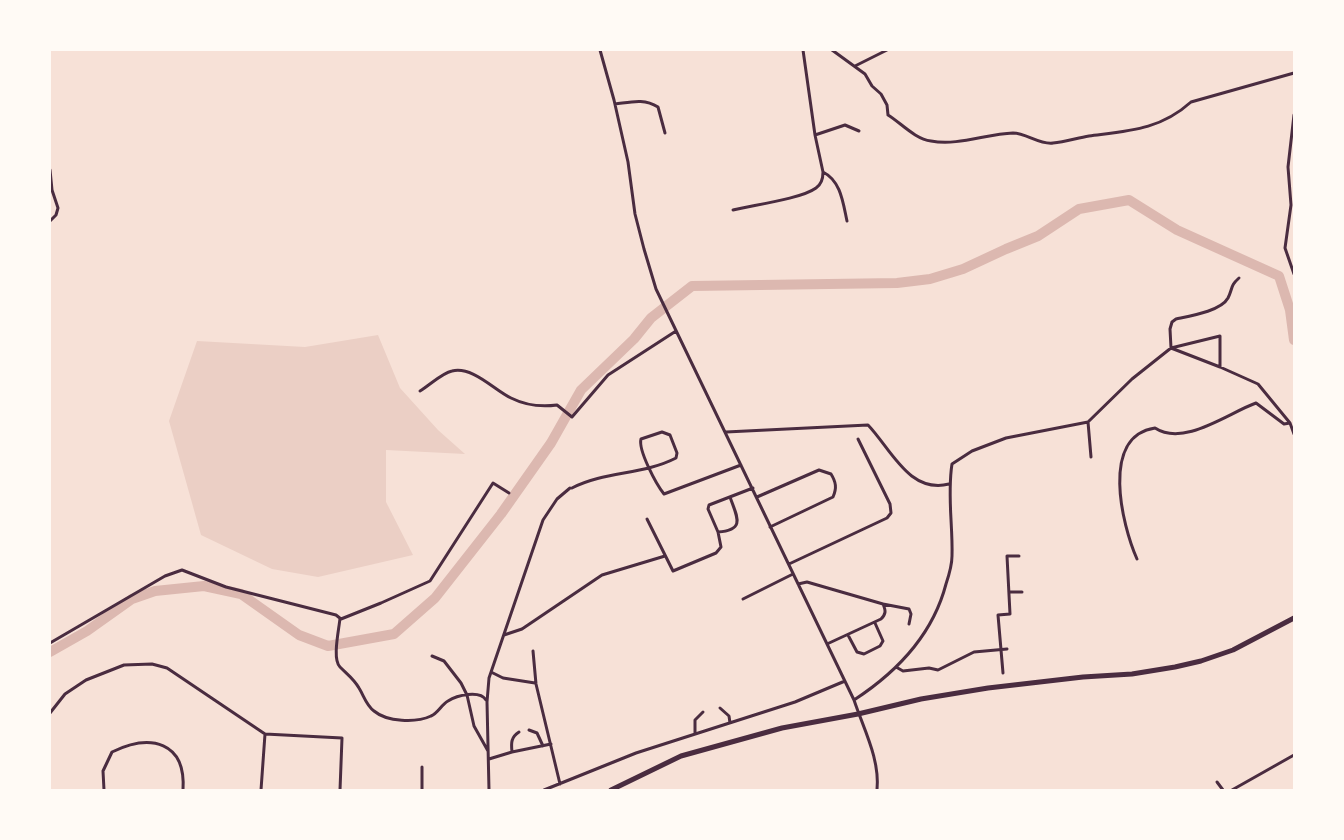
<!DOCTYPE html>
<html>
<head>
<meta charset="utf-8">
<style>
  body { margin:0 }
  #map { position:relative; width:1344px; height:840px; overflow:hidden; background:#f7e1d7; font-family:"PT Sans",sans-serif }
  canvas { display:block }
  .frame { position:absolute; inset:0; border:51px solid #fffaf5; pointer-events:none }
</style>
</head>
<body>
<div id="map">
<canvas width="1344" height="840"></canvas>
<div class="frame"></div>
</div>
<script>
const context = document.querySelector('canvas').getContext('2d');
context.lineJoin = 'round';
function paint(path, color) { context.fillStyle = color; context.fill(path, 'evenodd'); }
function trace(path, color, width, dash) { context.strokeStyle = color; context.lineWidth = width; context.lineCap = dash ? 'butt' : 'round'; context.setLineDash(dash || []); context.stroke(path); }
paint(new Path2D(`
  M378,335l22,53 38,42 27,24 -79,-4v52l27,53 -95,22 -46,-8 -71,-34 -32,-114 28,-80 108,6z`), '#ebcfc5');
trace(new Path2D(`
  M50,652l37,-21 45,-32 23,-8 49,-5 37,8 58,41 29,11 66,-12 41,-36 66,-84 50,-71 30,-53 53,-51 17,-21 41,-32 205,-3 33,-4 33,-10 43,-20 32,-13 41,-27 50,-9 48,30 102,46 11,34 4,30`), '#dcb8b0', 10);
trace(new Path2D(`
  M600,50l14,50 14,62 7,52 9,35 12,40 198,411
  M803,50l12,85 8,37c18,9 20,31 24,49
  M832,50l33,24 7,12 9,8 6,11 1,10c13,8 27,24 43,26 27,5 55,-7 82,-8 13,0 27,12 40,10 12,-1 24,-5 36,-7 39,-5 71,-6 102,-34l103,-29
  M855,66l32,-16
  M615,104c16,-2 29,-6 43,3l7,26
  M1294,115l-6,52 3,38 -6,43 9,26
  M815,135l30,-10 14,6
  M50,170l2,20 6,18 -2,7 -6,6
  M733,210c20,-5 68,-11 83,-22 6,-4 7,-10 7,-16
  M1220,367v-31l-49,12 -1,-19 2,-7 4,-3c14,-3 45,-8 52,-21 5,-10 2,-12 11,-20
  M420,391c10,-6 22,-18 32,-20 21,-5 42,19 59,27 14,7 31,9 46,7l15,12 36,-42 68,-44
  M1088,422l3,35
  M726,432l142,-7c23,24 41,69 81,59
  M572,488c33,-17 71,-13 104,-30l1,-5 -7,-18 -8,-3 -21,7c-3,11 15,45 23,55l77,-29
  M730,497c7,20 16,33 -12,35l-10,-23 1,-4 44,-17
  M757,497l62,-27 12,4c5,8 6,14 2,23l-63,30
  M647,519l26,52 43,-18 5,-6 -3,-15
  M1137,559c-15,-34 -37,-123 18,-131 29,19 73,-15 101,-25l28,21 6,-1
  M789,564l98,-46 4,-5 -1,-9 -32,-65
  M798,584l9,-2 76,22c3,7 3,10 -2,15l-54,25
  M1009,592h13
  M743,599l50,-25
  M883,604l26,5 2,5 -2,10
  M340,618c-1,12 -8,41 0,49 7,7 14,12 19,21 5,8 7,17 15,23 13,11 42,12 57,5 7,-3 10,-11 17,-15 9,-6 32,-11 38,-1
  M504,635l18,-6 80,-54 63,-19
  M848,635l9,17 7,2 16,-8 3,-5 -8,-18
  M50,643l115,-67 17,-6 44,17 110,28 5,4 40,-16 49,-22 63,-98 16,10
  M533,651l3,33 24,100
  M432,656l12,5 17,22 6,12 7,31 14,25
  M896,667l7,4 26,-3 9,2 36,-18 33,-3
  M491,672l12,6 32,5
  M1003,673l-5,-58 12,-1 -3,-58h12
  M720,708l9,8 1,7
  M50,713l15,-19 21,-14 38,-15 28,-1 15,4 98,66 77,4 -2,52
  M529,730l8,3 6,13
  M519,732c-8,5 -8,11 -7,20l39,-8
  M695,733v-13l8,-8
  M489,759l23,-7
  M422,767v23
  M1217,782l6,8
  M104,790l-1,-19 9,-19c39,-19 74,-10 71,38
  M261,790l4,-56
  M489,790l-2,-88 2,-24 54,-158 14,-21 13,-11
  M544,790l92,-37 159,-51 50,-21
  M877,790c3,-31 -13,-60 -23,-90 43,-28 79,-66 92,-116 3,-9 6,-18 6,-28 1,-30 -5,-61 0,-92l20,-13 34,-13 82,-16 44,-43 39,-31 49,19 38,17 32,39 4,11
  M1232,790l62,-35`), '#4a2c40', 3);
trace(new Path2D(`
  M611,790l70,-34 101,-28 76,-14 63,-15 67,-11 95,-11 49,-3 43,-7 26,-6 32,-11 61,-32`), '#4a2c40', 5);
</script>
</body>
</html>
